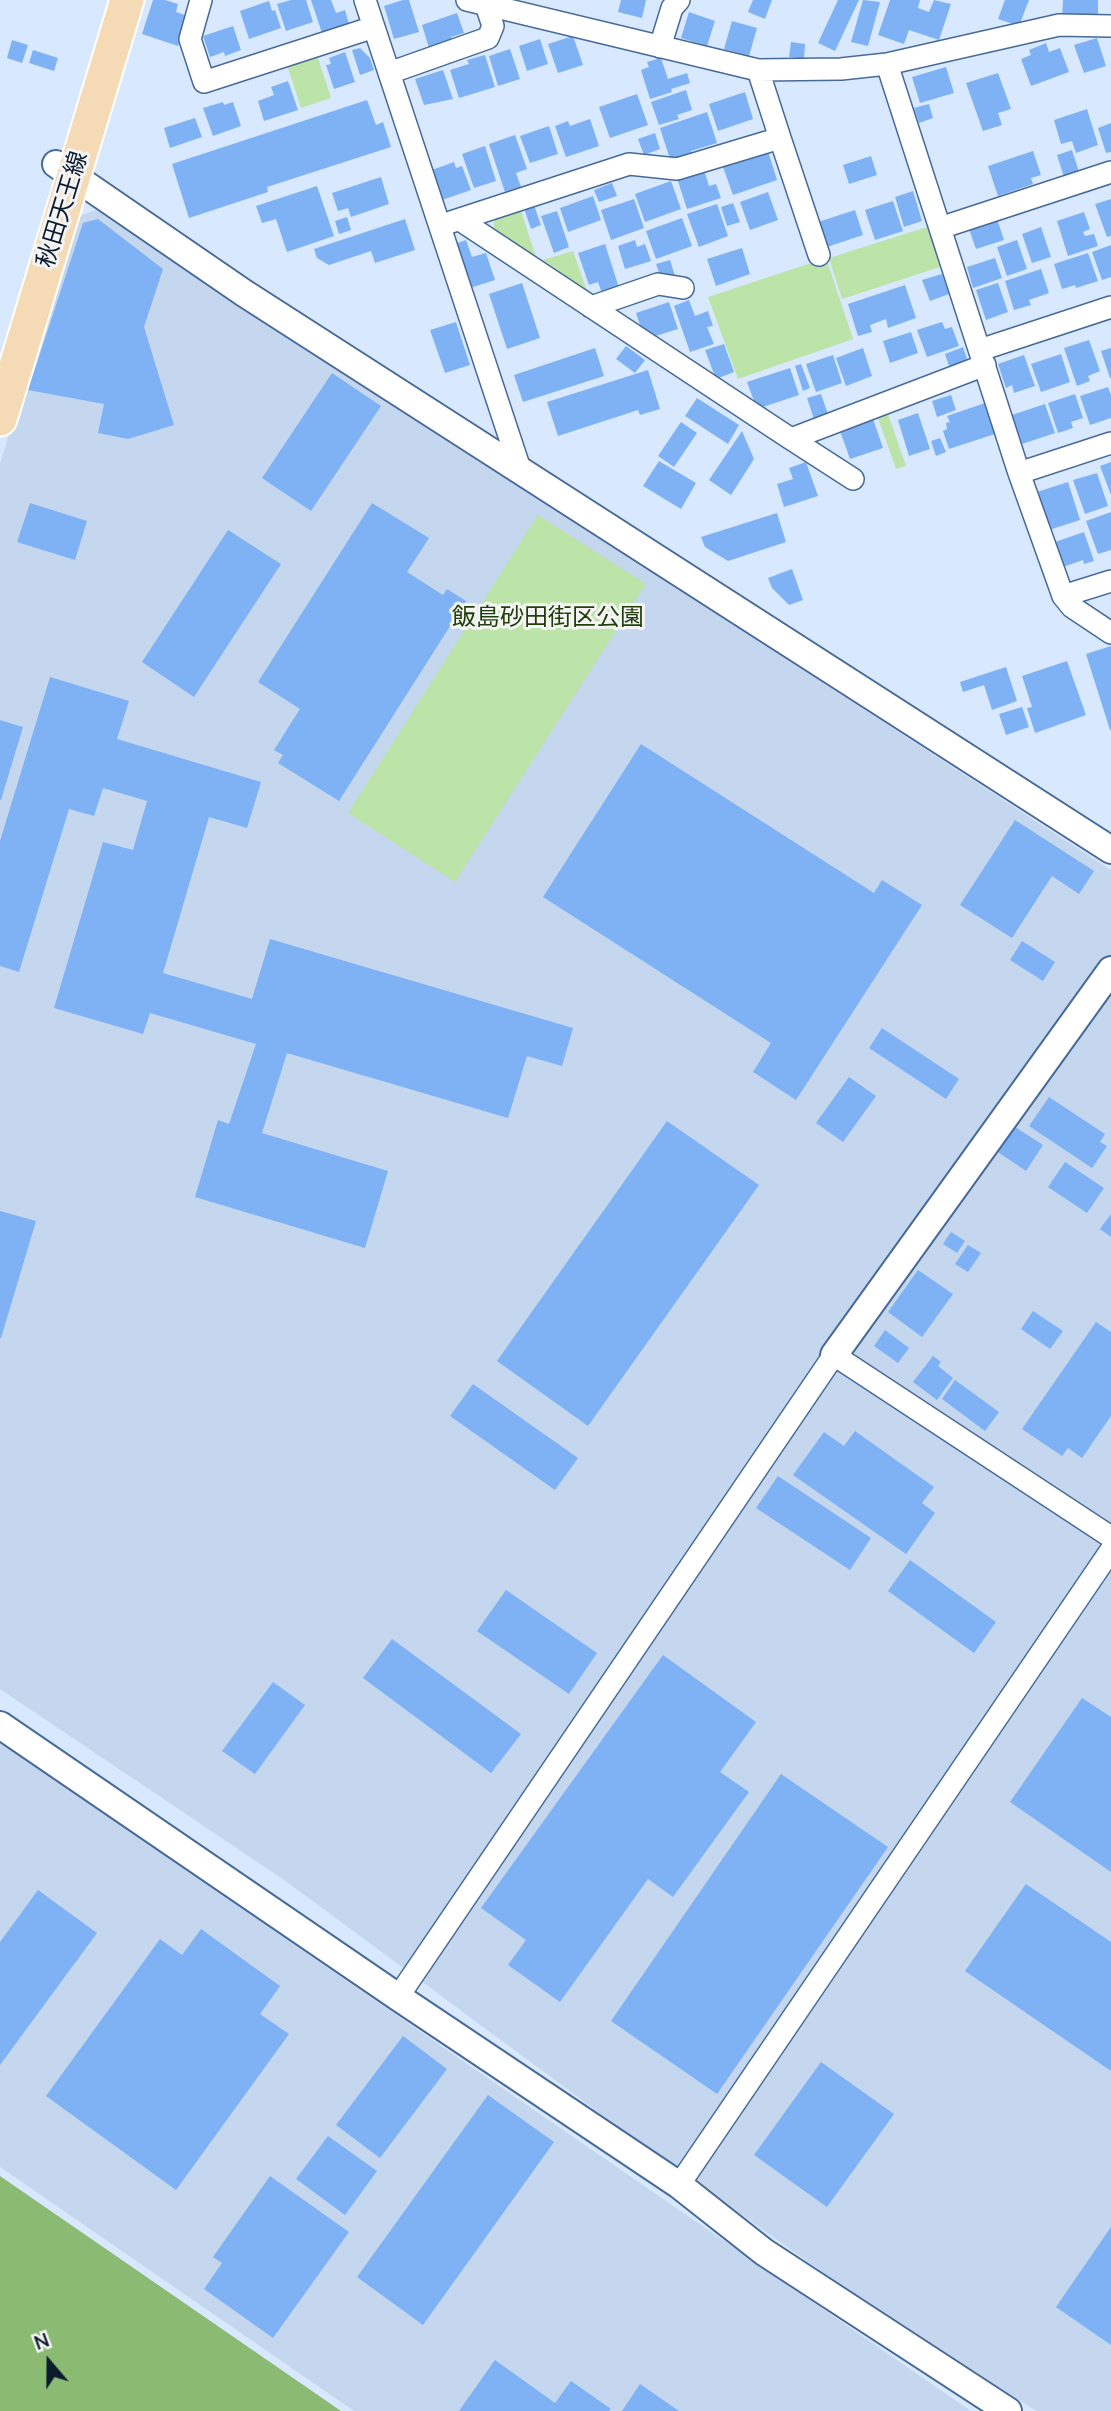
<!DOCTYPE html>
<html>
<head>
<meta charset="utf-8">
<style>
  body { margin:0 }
  #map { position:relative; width:1111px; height:2411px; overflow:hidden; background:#d8e8fe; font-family:"Nunito Sans",sans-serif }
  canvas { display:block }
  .north { position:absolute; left:14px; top:2327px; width:70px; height:70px; -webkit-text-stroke:5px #f4f4f4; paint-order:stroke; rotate:340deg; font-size:19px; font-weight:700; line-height:28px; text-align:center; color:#0d1b2e }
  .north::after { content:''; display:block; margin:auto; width:24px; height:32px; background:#0d1b2e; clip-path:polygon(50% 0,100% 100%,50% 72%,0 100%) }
</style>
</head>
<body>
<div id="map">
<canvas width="1111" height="2411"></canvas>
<div class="north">N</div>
</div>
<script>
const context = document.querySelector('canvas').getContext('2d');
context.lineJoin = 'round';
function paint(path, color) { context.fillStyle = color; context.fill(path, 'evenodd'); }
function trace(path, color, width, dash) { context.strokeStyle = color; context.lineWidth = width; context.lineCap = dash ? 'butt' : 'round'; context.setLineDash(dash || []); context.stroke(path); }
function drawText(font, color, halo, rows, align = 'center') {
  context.font = font + ' "Nunito Sans","Noto Sans JP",sans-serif'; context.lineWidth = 6; context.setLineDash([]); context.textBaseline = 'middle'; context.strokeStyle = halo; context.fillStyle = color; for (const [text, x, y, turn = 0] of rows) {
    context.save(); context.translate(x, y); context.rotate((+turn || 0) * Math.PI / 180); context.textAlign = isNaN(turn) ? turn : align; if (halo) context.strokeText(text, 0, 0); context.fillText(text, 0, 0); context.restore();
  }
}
paint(new Path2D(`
  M96,210l1015,660v1541h-75l-198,-128 -206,-146 -345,-255 -287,-193v-1225l76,-247z
  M0,1742l971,669h-617l-354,-244z`), '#c5d7ee');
paint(new Path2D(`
  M317,55l14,43 -30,10 -14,-43z
  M520,208l17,52 -44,-30 2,-14z
  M933,225l13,40 -104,34 -13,-41z
  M573,251l14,40 -44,-31z
  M826,258l27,81 -115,40 -30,-82z
  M888,414l18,52 -10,3 -18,-51z
  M538,515l108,69 -191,298 -107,-69z`), '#bce3a8');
paint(new Path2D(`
  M0,2176l341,235h-341z`), '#8bba72');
paint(new Path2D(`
  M153,0h12l13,4 -2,8 12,4 -10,30 -36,-12z
  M291,0h15l7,22 -27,9 -9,-27z
  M311,0h20l5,13 9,-3 4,14 -27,9z
  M403,0h6l10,32 -25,7 -10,-33z
  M621,0h25l-4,18 -24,-6z
  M753,0h19l-7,19 -17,-7z
  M838,0h21l-24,51 -17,-8z
  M863,0l17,2 -12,44 -17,-4z
  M890,0h30l-2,8 11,4 5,-12 17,4 -12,36 -30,-10 -5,14 -26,-9z
  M1005,0h24l-10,26 -21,-7z
  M1063,0h35v19l-36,-1z
  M269,1l3,10 3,-1 6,18 -32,11 -9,-28z
  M689,12l26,9 -8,25 -26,-8z
  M457,13l7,20 -13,4 1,4 -23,7 -7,-23z
  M732,21l25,7 -8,28 -25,-7z
  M233,26l8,24 -16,6 -1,-4 -14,5 -7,-21z
  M573,36l10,29 -25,8 -10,-29z
  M1097,38l9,28 -22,7 -10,-28z
  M540,39l8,25 -21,7 -8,-25z
  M12,40l16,5 -6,18 -15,-5z
  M791,42l14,2 -1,15 -15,-2z
  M1046,43l3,9 11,-4 9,24 -38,14 -10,-27 10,-4 -2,-5z
  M360,48l10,10 4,12 -14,5 -8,-25z
  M510,49l10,30 -22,7 -9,-30z
  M33,50l25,8 -4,13 -25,-8z
  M345,52l10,30 -21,7 -8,-24 5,-1 -2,-6z
  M485,55l10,32 -36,11 -9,-28 19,-6 -2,-4z
  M661,58l7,21 19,-6 3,10 -19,6 1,3 -22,7 -9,-29 8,-3 -2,-5z
  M946,67l8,26 -34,10 -8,-26z
  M443,70l10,29 -29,6 -9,-26z
  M998,73l13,36 -13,4 4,12 -19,6 -17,-48z
  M288,81l10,29 -34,11 -6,-20 16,-6 -3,-8z
  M686,90l6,20 -15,5 2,4 -20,6 -8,-23z
  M745,92l8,27 -35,12 -9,-27z
  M637,94l11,31 -38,13 -11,-31z
  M367,100l9,25 7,-3 8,25 -124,40 1,5 -79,26 -17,-54z
  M223,102l1,3 9,-3 8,24 -28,10 -10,-28z
  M929,104l4,14 -14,5 -5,-15z
  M1087,109l11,36 -22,8 -4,-12 -11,3 -7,-24z
  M707,112l10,31 -26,8 2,4 -22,7 -11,-34z
  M195,118l7,19 -32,11 -6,-20z
  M590,119l9,27 -33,11 -11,-31 13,-5 2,5z
  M1111,123v29l-5,1 -8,-25z
  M549,126l9,28 -28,9 -10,-27z
  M655,133l5,16 -16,6 -6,-16z
  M515,135l12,34 -11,4 5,14 -16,5 -16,-48z
  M485,146l11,35 -22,7 -12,-34z
  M1072,150l7,22 -15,5 -7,-22z
  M768,151l9,29 -44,15 -10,-28z
  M1033,151l8,24 -10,3 2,6 -35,12 -10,-30z
  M871,156l6,19 -28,9 -6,-19z
  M454,162l2,6 6,-2 9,24 -29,10 -10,-30z
  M704,170l5,16 7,-2 5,14 -34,11 -10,-31z
  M381,177l8,27 -38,13 -3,-9 -10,3 -6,-18z
  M671,181l10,28 -36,13 -10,-28z
  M612,183l5,13 -18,6 -5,-12z
  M317,186l17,50 -47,16 -11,-33 -14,4 -6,-17z
  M913,191l9,30 -18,6 -9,-30z
  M768,192l10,28 -28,10 -10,-28z
  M593,196l8,24 -33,12 -8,-24z
  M634,199l10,29 -33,12 -10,-30z
  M1111,199v37l-4,1 -12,-33z
  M893,201l10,30 -28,9 -10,-30z
  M733,203l7,19 -13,4 -6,-19z
  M717,204l11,32 -29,11 -12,-33z
  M534,205l7,20 -10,4 -7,-21z
  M855,210l8,25 -36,12 -9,-25z
  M557,211l12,36 -15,6 -13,-37z
  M1084,212l6,17 -7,3 2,4 9,-2 4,12 -30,10 -11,-35z
  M347,217l4,13 -12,4 -4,-13z
  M682,218l10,28 -36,13 -10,-28z
  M98,219l65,50 -19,58 30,98 -46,14 -30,-6 6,-29 -76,-14 55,-167z
  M405,219l10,31 -40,13 -4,-12 -42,14 -12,-7 -3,-9z
  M997,219l7,21 -28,9 -7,-20z
  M1041,227l10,30 -19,6 -10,-29z
  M466,240l6,17 14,-4 9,27 -25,8 -15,-44z
  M635,240l2,7 8,-3 6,17 -26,8 -7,-23z
  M1017,240l10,29 -20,7 -10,-29z
  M605,244l15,47 -17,5 -5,-14 -9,3 -11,-32z
  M1111,245v32l-9,3 -10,-28z
  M742,248l8,26 -34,12 -9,-27z
  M1088,253l10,28 -22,7 -1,-3 -13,4 -8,-25z
  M995,258l7,20 -29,10 -6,-21z
  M670,260l5,16 -13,5 -6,-17z
  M1041,269l8,24 -20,7 2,5 -17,5 -9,-29z
  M942,274l7,20 -19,7 -8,-21z
  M522,283l18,55 -33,11 -18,-55z
  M998,283l10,29 -22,8 -10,-30z
  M905,285l11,33 -28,10 -2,-9 -16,6 2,7 -14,4 -10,-32z
  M689,300l6,16 13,-5 5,15 -6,1 7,17 -24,8 -16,-46z
  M669,302l9,27 -29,9 -3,-9 -4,2 -6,-18z
  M456,322l14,43 -25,8 -15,-43z
  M942,322l3,7 7,-2 7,19 -32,11 -10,-27z
  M911,332l7,21 -28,10 -7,-22z
  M1089,340l11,31 -12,5 2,5 -13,5 -13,-38z
  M724,344l10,28 -18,7 -11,-29z
  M626,346l19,14 -10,13 -19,-14z
  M963,347l5,15 -18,7 -5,-15z
  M595,348l9,28 -81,26 -9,-27z
  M863,348l9,28 -26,10 -10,-28z
  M1111,348v30h-1l-9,-27z
  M1061,354l9,28 -29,10 -10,-28z
  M833,355l9,28 -26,9 -10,-28z
  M1024,355l11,31 -21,7 -2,-8 -6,3 -8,-24z
  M801,364l9,24 -7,3 -8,-25z
  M790,368l9,27 -42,14 -10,-27z
  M648,370l12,39 -20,6 -2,-5 -80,26 -11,-34z
  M332,373l49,33 -70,105 -49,-33z
  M1108,387l3,8v23l-21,7 -10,-29z
  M821,394l7,20 -14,5 -7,-21z
  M1075,394l8,24 -12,4 2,6 -15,5 -10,-30z
  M951,395l5,15 -19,7 -5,-16z
  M697,398l42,27 -11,19 -43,-28z
  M985,403l10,31 -46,15 -6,-18 4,-2 -1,-6 4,-1 -3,-6z
  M1045,404l10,29 -33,11 -10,-29z
  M918,413l12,36 -21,7 -11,-36z
  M873,419l10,29 -33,11 -10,-28z
  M681,422l16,11 -23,34 -16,-11z
  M742,431l12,28 -23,36 -22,-15z
  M940,438l6,14 -10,4 -5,-15z
  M659,461l37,22 -15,26 -38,-23z
  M806,462l12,34 -34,11 -7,-23 16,-5 -4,-11z
  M1111,462v33l-11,-29z
  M1097,473l11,33 -23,8 -12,-34z
  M1068,482l12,38 -31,10 -12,-38z
  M30,503l57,18 -12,39 -58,-18z
  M372,503l57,35 -22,34 36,23 4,-6 19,12 -127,200 -61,-38 5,-8 -9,-5 26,-41 -42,-27z
  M1111,512v38l-13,4 -12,-33z
  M777,513l9,29 -58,19 -23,-14 -4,-10z
  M228,530l53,34 -87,133 -52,-35z
  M1084,532l10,29 -10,3 -1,-4 -20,7 -8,-25z
  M792,569l11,31 -14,5 -17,-17 -4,-10z
  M1111,646v84h-1l-24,-76z
  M1067,661l19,54 -51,18 -8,-25 5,-1 -10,-31z
  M1006,667l11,34 -25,9 -8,-25 -21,7 -3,-10z
  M50,677l79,24 -12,38 144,43 -14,46 -38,-11 -46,156 89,26 18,-60 303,89 -11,38 -35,-10 -19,62 -221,-65 -25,80 126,38 -23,77 -170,-51 23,-77 11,4 27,-80 -106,-31 -7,21 -89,-26 49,-166 30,8 14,-49 -44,-13 -9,28 -25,-7 -50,163 -19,-6v-125z
  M1022,707l7,20 -23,8 -7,-21z
  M0,720l23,7 -22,73h-1z
  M641,744l233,149 8,-13 40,25 -126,195 -43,-28 18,-29 -228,-146z
  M1015,820l79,51 -15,23 -27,-18 -40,62 -52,-33z
  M1022,941l33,21 -12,19 -33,-21z
  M882,1028l77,51 -13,20 -77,-51z
  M849,1077l27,19 -33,46 -27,-19z
  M1049,1097l56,37 -5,8 7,4 -15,22 -63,-42z
  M667,1121l92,64 -171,241 -91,-65z
  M1012,1125l31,20 -17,26 -31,-21z
  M1065,1162l39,26 -17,25 -39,-26z
  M0,1211l36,10 -35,117h-1z
  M1111,1214v23l-11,-8z
  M951,1232l14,9 -8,12 -14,-9z
  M968,1245l13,8 -13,19 -13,-8z
  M918,1270l35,24 -31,43 -34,-25z
  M1033,1311l30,20 -13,18 -29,-20z
  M1096,1322l15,10v84l-29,42 -14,-10 -6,8 -40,-27z
  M885,1330l24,18 -11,15 -24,-17z
  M933,1356l8,6 -3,4 15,12 -16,22 -24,-18z
  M955,1380l44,32 -14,19 -43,-32z
  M473,1384l105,74 -23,32 -105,-74z
  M855,1431l79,56 -12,16 13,10 -29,41 -113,-79 31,-43 20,14z
  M778,1476l93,62 -21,32 -94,-62z
  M910,1560l86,62 -22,31 -86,-62z
  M506,1590l91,63 -28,41 -92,-63z
  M392,1639l129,95 -30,39 -128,-95z
  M663,1655l93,67 -36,50 29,20 -76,105 -25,-18 -88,123 -52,-37 18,-25 -45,-32z
  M273,1682l32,23 -50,69 -33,-23z
  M1082,1698l29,19v155l-101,-70z
  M781,1774l107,73 -171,247 -106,-73z
  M1026,1884l85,58v129l-146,-100z
  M38,1890l59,43 -97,132v-123z
  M201,1929l79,57 -20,28 29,20 -113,156 -130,-94 114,-157 22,16z
  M403,2036l44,33 -67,89 -44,-33z
  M821,2062l73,52 -67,93 -73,-52z
  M488,2095l66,47 -131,183 -66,-48z
  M328,2136l49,35 -32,44 -49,-36z
  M270,2176l79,56 -76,106 -69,-49 18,-26 -9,-6z
  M1111,2227v118l-55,-38z
  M495,2360l60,43 16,-22 40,28 -2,2h-150z
  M640,2384l39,27h-57z`), '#7eb2f5');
const minor = new Path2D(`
  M201,0l-11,39 14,43 170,-55
  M365,0l155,469
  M467,0l291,70 83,-1 46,-5 172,-39 52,1
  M660,47l12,-39 7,-8
  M887,64l132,409 44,123 9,11 39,26
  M389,73l99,-35 5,-12 -7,-21
  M780,138l39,117
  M460,220l331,219 194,-74
  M451,222l178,-58 48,5 103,-31 -22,-68
  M940,228l171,-56
  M591,307l67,-23 25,4
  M980,350l131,-43
  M791,439l62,40
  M1019,473l92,-30
  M1063,596l48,-15
  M398,1997l436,-642 277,182
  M679,2185l432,-635`);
const tertiary = new Path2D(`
  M56,164l188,129 867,557
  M834,1355l277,-385
  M0,1725l398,272 281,188 85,67 244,159`);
const primary = new Path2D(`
  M0,419l127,-419`);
trace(minor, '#476a98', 24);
trace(tertiary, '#476a98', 30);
trace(primary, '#fff', 37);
trace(minor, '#fff', 21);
trace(tertiary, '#fff', 26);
trace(primary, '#f5dab6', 33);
drawText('24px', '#0d1b2e', '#f4f4f4', [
  ["秋田天王線",64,210,-73]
]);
drawText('24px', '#1f3e0a', '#f4f4f4', [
  ["飯島砂田街区公園",548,619]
]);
</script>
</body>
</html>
